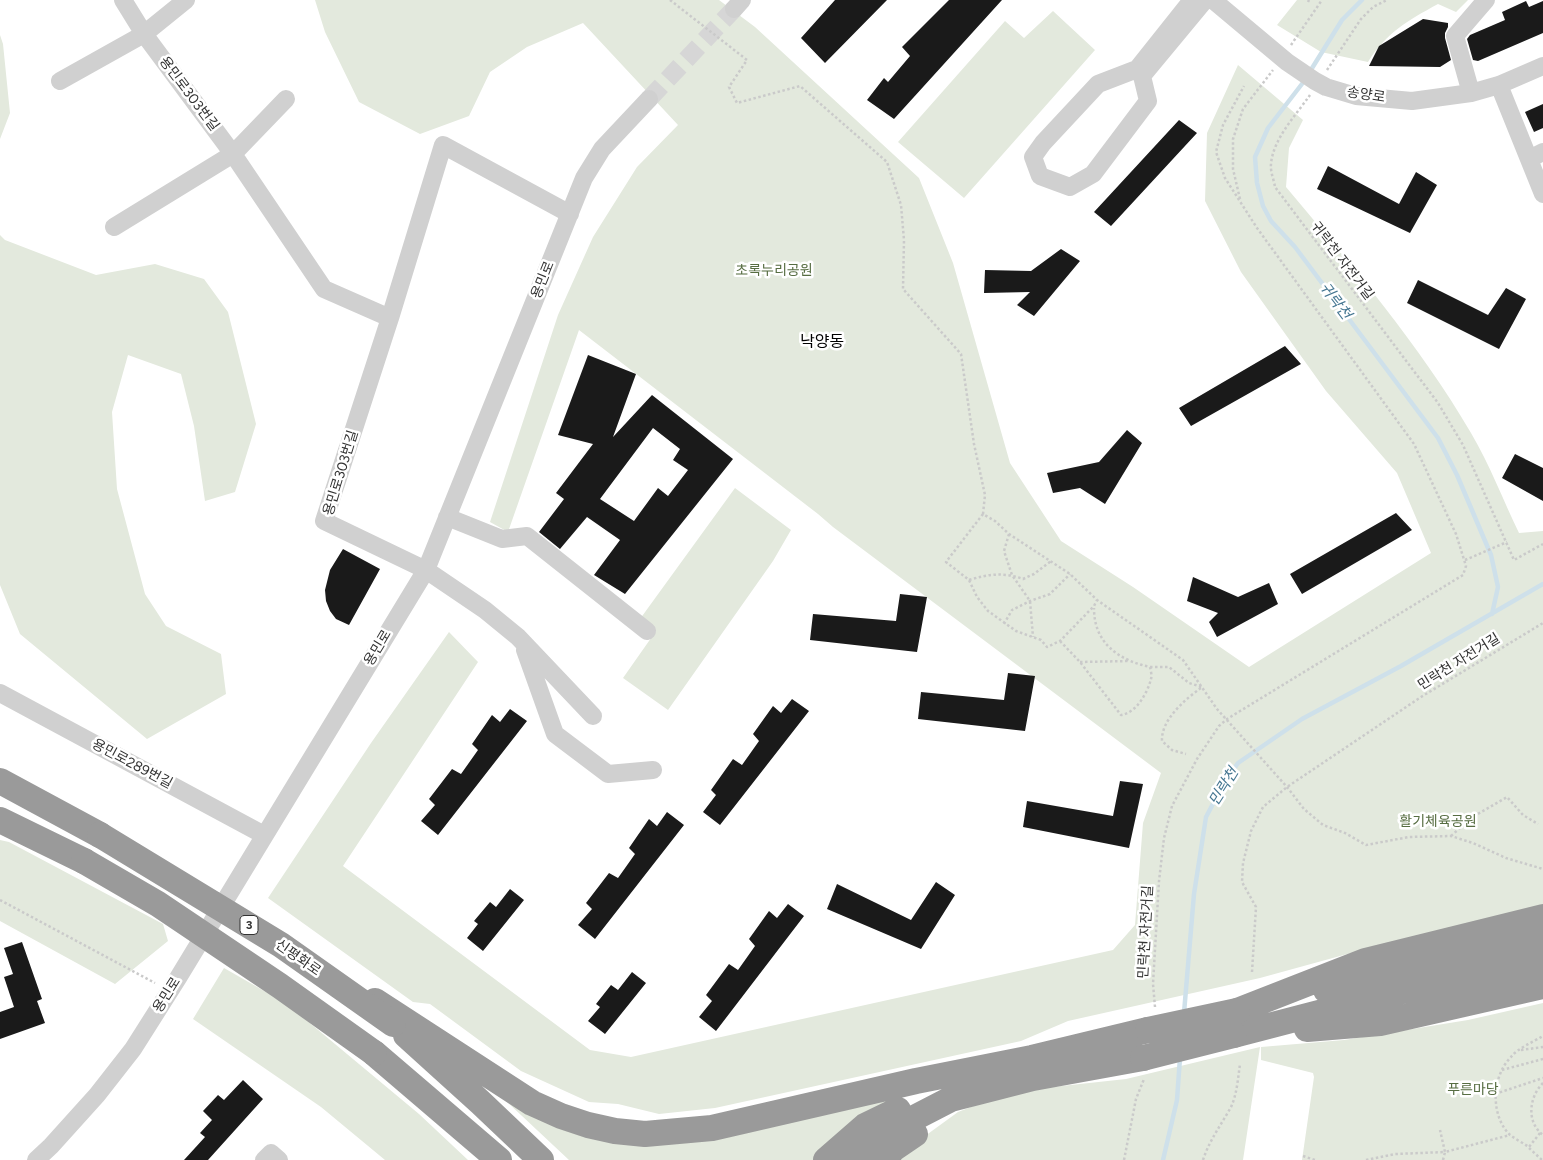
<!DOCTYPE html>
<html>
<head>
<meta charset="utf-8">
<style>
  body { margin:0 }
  canvas { display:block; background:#fff }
</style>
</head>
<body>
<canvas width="1543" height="1160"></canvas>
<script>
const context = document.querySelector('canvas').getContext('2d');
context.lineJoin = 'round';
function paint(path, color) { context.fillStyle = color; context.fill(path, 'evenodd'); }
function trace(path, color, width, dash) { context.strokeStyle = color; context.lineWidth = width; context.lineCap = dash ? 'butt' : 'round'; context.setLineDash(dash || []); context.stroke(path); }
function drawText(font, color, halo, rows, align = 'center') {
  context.font = font + ' Figtree,"Noto Sans KR",sans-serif'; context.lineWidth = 5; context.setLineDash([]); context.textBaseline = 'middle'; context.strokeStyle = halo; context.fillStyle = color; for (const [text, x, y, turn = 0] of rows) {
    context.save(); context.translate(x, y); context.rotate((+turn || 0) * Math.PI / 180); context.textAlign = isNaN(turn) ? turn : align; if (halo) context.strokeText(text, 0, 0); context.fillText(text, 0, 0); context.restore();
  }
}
paint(new Path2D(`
  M315,0h404l36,27 164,151 34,85 57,200 51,78 72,46 116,80 182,-114 -34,-80 -71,-82 -85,-119 -36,-71 2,-68 31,-68 65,55 -14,28 -3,39c66,79 133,157 185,246 19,32 32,67 48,100l24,-2v374l-152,37 -131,36 -192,43 -47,20 -306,67 -56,6 -41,-10 -29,-2 -68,-31 -91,-67 -17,-2 -145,-104 103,-155 78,-111 29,30 -135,204 247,184 41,7 482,-107 22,-25 8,-102 18,-50 -328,-246 -15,-13 -239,-184 -71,202 -18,-10 68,-207 35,-78 44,-70 41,-42 -95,-102 -56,24 -37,25 -21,44 -49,18 -61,-32 -34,-70z
  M1297,0h171l-12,12 -18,-8c-31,17 -51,28 -70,58l-47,-10 -44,-27z
  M1053,11l42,39 -131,148 -66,-56 107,-121 19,17z
  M0,35l3,9 7,69 -10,26z
  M0,235l5,5 91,35 59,-11 49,15 24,33 28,112 -21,68 -30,9 -11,-75 -13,-52 -53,-19 -16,57 5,77 28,105 21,32 55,28 5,40 -79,45 -127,-105 -20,-49z
  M735,488l56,42 -18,31 -105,149 -45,-32 33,-47 -16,-12z
  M0,840l9,2 154,82 5,17 -53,43 -115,-63z
  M224,968l63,36 132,110 49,46h-83l-64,-53 -128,-88z
  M1543,1003v157h-241l12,-83 -1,-4 -52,-13v-13l83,-7 124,-20z
  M1260,1047l-17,113h-346l28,-24 33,-24 18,-7 58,-16 92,-10z
  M490,1086l97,44 321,-36 -61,36 -34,30h-244z`), '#e3e9dd');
trace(new Path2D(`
  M1309,73l33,-53 20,-20
  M1305,80l-37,48 -13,29 2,26 6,23 8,15 24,26 143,191 19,37 34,80 7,32 -6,27
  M1184,1013l10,-119 12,-77 18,-34 14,-20 64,-44 99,-53 142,-82
  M1163,1160l14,-60 3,-42`), '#cee0ea', 4.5);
paint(new Path2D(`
  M835,0h52l-62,63 -24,-25z
  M949,0h53l-108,119 -27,-19 17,-22 4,4 22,-26 -8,-9z
  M1526,1l3,6 14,-6v32l-65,28 -5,-1 -6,-21 3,-4 35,-15 -3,-8z
  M1423,19l25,4v4l-3,6v5l6,22 -11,7 -71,-1 10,-20z
  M1543,104v24l-9,4 -9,-20z
  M1179,120l18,13 -86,93 -17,-14z
  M1328,166l71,38 17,-32 21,13 -27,48 -93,-44z
  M1061,249l19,12 -46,55 -17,-11 13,-13 -46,1 1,-23 46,1z
  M1418,280l70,35 18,-27 20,11 -27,50 -92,-46z
  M1285,346l16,18 -110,62 -12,-18z
  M588,355l48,19 -23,63 39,-42 81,64 -108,135 -31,-19 26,-35 -33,-23 -27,32 -21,-17 25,-33 -8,-6 37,-49 -35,-9zM653,428l27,21 -7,11 15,10 -20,26 -10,-8 -24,33 -34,-22z
  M1127,430l15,13 -37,61 -25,-16 -27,5 -6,-20 52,-11z
  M1515,454l28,14v33l-41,-23z
  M1396,513l16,17 -110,64 -12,-20z
  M343,549l37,20 -31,56 -13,-6 -6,-8 -4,-10 -1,-11 5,-20z
  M1193,577l45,20 31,-14 9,21 -61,33 -8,-15 9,-9 -31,-12z
  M900,594l27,3 -10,55 -107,-12 3,-26 83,7z
  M1008,673l27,3 -10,55 -107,-12 3,-27 83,8z
  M792,699l17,12 -89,114 -17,-13 13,-17 -5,-5 22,-31 9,6 17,-24 -6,-7 20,-28 8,7z
  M510,709l17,12 -89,114 -17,-14 14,-16 -6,-6 23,-30 9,5 17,-24 -6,-6 20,-29 8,7z
  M1120,781l23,3 -14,64 -106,-21 4,-26 86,15z
  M667,812l17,13 -89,114 -17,-14 14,-16 -6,-6 23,-30 9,5 17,-24 -6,-6 20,-29 8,7z
  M936,882l19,13 -34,54 -94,-40 10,-25 74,36z
  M510,889l14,11 -41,51 -16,-13 11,-14 -4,-3 16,-19 6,5z
  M788,904l16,12 -88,115 -17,-14 13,-16 -6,-6 23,-31 9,6 17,-24 -6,-7 20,-28 8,7z
  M22,942l20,57 -5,2 8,22 -45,16v-27l14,-5 -10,-30 9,-3 -9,-26z
  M632,972l14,11 -41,51 -17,-13 12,-14 -4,-3 15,-19 7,5z
  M243,1080l20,19 -55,61h-24l21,-23 -5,-4 12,-13 -9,-9 15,-16 6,5z`), '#1a1a1a');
trace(new Path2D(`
  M649,99l85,-90`), '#d6d6d6', 18, [18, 9]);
trace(new Path2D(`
  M670,0l77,60 -18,27 8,16 63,-17 87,76 14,43 3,35 -1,49 58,65 13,90 11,51 -2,19 12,7 14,13 61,40 27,26 86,60 34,49 70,78 17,22 19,16 22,8 21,12 43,-8 42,-1 22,7 33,15 37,11
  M1308,2l1,-2
  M1291,45l31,-45
  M1327,70l34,-51 12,-12 14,-7
  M1310,95c-14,20 -37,44 -39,69 -1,7 3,16 4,23l163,216 25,42 51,115 29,-16
  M1240,199l-7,-30v-30l10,-30 30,-39
  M983,514l-37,48 23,18 8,17 11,14 28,20 25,9 6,7 13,-6 34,-35 3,-6
  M1009,534l-5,17 8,24 18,26 3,36
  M1465,560l42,-18
  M969,580c19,-6 35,-8 54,-1l11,-5 17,-13
  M1004,624l8,-14 18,-9 20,-7 20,-20
  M1060,641l20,21 41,53c15,-2 26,-21 30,-36 1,-3 0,-8 -1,-12 -32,-7 -56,-24 -56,-59
  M1080,662l49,-1
  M1150,667h19l20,16 13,4c-16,12 -41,32 -40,54l10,9 14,4
  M1451,836l20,-18 36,-21 16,18 15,9
  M0,900l155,83
  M1252,972l4,-65 -14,-25 1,-19 8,-32 12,-24 24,-20 134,-90 122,-74
  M1155,1007l-2,-23 6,-103 5,-43 8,-32 25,-47 22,-33 8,-7 236,-144 3,-9 -10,-32 -42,-90 -157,-216 -32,-50 -9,-26 7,-27 21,-39
  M1521,1050l22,-3
  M1502,1070l41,-11
  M1543,1083c-14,14 -17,39 0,52
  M1495,1094l48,-16
  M1540,1133l-11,14c-6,-4 -14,-8 -20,-13 -19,-20 -17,-58 2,-77 7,-9 22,-15 32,-21
  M1529,1148l13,12
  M1303,1156l12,4
  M1124,1160l12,-61 8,-20
  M1203,1160c6,-19 18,-35 28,-53 6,-13 7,-29 9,-43
  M1366,1160l29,-6 50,-2 -5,-22
  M1443,1160l2,-8 65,-17`), '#cacaca', 2.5, [2.5, 2.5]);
trace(new Path2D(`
  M123,0l21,34 89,120 91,135 66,29 -66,203 102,49 59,40 33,27 75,79
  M1192,0l-55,69 -39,15 -55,59 -10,14 7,19 30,11 23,-13 55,-73 -6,-25 63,-76
  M1213,0l74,62 28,19 11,6 30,9 56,5 59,-8 28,-8 44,-19
  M734,9l8,-9
  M60,81l84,-47 42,-34
  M1499,85l44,109
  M1471,93l-16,-57 31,-36
  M1529,159l14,-7
  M114,227l119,-73 53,-55
  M390,318l53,-173 127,69
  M447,517l55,22 25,-3 120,95
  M525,650l30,84 53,40 45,-4
  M0,693l264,142
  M36,1160l15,-14 46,-51 36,-46 45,-71 248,-408 158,-392 18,-29 47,-50
  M264,1160l7,-7 8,7`), '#d0d0d0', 18);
trace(new Path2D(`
  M0,781l100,54
  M0,820l84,41
  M1326,990l217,-50
  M375,1001l157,102 29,13 27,9 27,6 30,3 67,-6 204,-47 116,-23 116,-28
  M1237,1011l128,-50 178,-44
  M1307,1029l73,-6 163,-37
  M406,1035l74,67 61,58
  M1234,1035l169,-44 140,-30
  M374,1053l125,107
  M826,1160l39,-34 33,-16
  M853,1160l36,-29 62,-32 82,-21 110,-20
  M884,1160l9,-11 22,-15`), '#9a9a9a', 26);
trace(new Path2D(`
  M100,835l181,110 112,79
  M84,861l74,43 122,82 94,67
  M1148,1030l89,-19
  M1143,1058l91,-23`), '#9a9a9a', 26);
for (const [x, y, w] of [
  [249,925,18]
]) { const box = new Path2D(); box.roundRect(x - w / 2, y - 9.5, w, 19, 4); context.fillStyle = '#fff'; context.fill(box); trace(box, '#333', 1); }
drawText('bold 12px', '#333', null, [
  ["3",249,925]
]);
drawText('14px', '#333', '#fff', [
  ["용민로303번길",189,94,53],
  ["송양로",1366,95,9],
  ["귀락천 자전거길",1342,261,53],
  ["용민로",543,280,-68],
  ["용민로303번길",341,473,-73],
  ["용민로",378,648,-59],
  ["민락천 자전거길",1459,662,-32],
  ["용민로289번길",132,764,28],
  ["민락천 자전거길",1146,932,-87],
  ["신평화로",298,958,35],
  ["용민로",167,995,-58]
]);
drawText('14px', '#576d42', '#fff', [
  ["초록누리공원",774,271],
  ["활기체육공원",1438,822],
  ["푸른마당",1473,1090]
]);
drawText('italic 15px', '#457691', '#fff', [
  ["귀락천",1335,301,53],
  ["민락천",1224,787,-58]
]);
drawText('16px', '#000', '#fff', [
  ["낙양동",822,342]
]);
</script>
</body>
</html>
